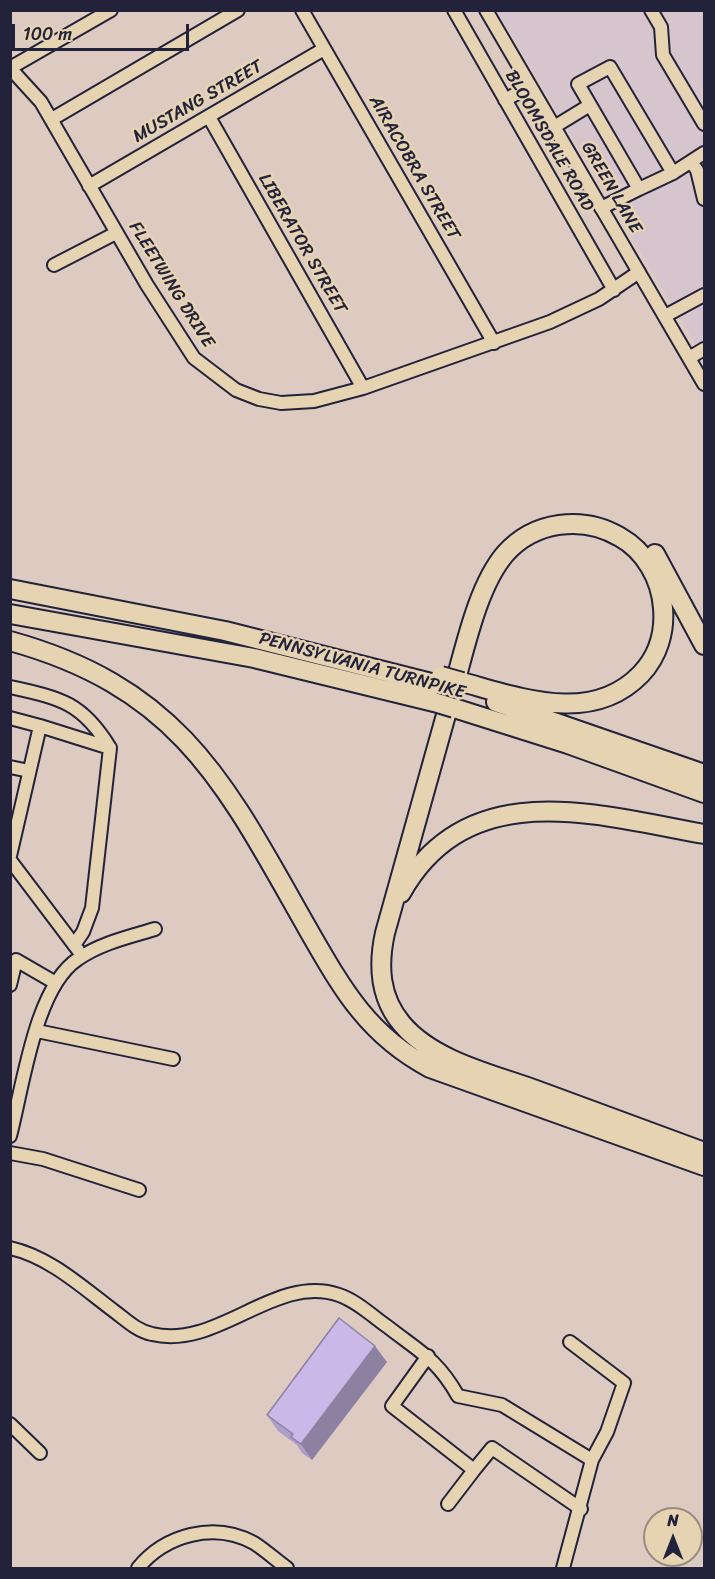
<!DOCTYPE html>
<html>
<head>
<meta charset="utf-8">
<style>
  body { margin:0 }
  #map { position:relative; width:715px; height:1579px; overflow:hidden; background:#ddcbc2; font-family:Sriracha,sans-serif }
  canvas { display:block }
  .frame { position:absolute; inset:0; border:12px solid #22223b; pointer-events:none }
  .north { position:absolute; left:643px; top:1507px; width:60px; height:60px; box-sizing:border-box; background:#e5d3b1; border:2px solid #978c82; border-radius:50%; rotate:0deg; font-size:16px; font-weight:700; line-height:24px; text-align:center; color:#22223b }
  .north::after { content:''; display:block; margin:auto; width:21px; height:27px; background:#22223b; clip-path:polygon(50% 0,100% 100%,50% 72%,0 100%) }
  .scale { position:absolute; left:12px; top:24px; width:177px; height:27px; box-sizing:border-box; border:3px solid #22223b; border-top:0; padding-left:8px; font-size:18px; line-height:21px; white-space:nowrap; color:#22223b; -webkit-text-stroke:4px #e5d3b1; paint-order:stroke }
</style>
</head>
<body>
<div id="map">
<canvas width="715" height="1579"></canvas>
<div class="frame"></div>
<div class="north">N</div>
<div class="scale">100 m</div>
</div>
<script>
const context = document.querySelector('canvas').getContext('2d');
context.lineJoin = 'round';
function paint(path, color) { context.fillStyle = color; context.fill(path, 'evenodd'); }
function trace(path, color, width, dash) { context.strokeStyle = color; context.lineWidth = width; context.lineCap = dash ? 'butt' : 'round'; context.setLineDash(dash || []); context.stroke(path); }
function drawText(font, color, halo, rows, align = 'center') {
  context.font = font + ' Sriracha,sans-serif'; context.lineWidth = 5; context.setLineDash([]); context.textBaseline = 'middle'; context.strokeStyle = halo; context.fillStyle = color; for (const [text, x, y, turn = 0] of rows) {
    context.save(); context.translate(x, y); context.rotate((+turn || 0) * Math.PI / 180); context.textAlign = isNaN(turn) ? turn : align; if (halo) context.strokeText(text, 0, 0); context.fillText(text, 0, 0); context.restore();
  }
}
paint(new Path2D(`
  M497,11h207v348z`), '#d7c5cd');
const minor = new Path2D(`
  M302,10l192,333
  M454,10l160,280
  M486,10l218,374
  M651,10l10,17 2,28 41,69
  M10,68l31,34 106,183 47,73 42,32 23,9 22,4 33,-2 49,-13 187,-66 49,-23 40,-27
  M10,68l101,-58
  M505,100l25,-14
  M209,117l154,271
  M52,119l186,-109
  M554,127l36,-22
  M691,162l6,8 7,29
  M673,173l-63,-106 -32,17 61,105 34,-16 31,-20
  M89,186l235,-137
  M601,208l38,-19
  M54,265l62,-32
  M665,316l39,-21
  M689,358l15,-9
  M10,687c50,11 72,15 100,61
  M10,718l30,8
  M10,767l19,4
  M10,856l30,-130 70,22 -18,160 -9,24 -9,13
  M10,860l68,90
  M10,985l6,-25 38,22
  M37,1031l136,28
  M10,1136c13,-49 25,-149 68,-177 23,-16 51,-22 77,-30
  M10,1153l33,6 96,31
  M10,1248c40,9 72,39 104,63 12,9 23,20 38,23 66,16 123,-61 187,-39 18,6 33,21 49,32 32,25 49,32 70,69l44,9 90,55 -29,108
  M570,1342l54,41 -17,49 -15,28
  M428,1356l-36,50 82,64 18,-22 89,61
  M10,1424l30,29
  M448,1504l26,-34
  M138,1568c27,-33 76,-47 116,-25 11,7 22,17 33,25`);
const highway = new Path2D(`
  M655,554l49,91
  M10,589l215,42 214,54
  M10,614l244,44 180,44
  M10,641c173,48 217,146 299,290 34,59 59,104 121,137l274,98
  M462,682c59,16 130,43 179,-8 17,-18 24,-42 22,-66 -2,-29 -18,-57 -43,-71 -37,-22 -86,-16 -115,17 -29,34 -41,100 -54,143 -22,79 -44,157 -66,236 -7,32 -6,64 17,91 31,37 90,50 134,66 56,21 112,41 168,62
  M496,702l208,72
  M454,708l114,36 136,49
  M401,893c67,-119 196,-78 303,-59`);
trace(minor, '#22223b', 16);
trace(highway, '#22223b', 22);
trace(minor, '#e5d3b1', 12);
trace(highway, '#e5d3b1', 18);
const highwayBridge = new Path2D(`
  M441,676l21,6
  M434,702l20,6`);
trace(highwayBridge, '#22223b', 22, []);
trace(highwayBridge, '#e5d3b1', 18);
paint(new Path2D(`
  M387,1362l-75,98 -10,-7 -5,-8 -19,-14 -11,-16z`), '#ad9ec8');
paint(new Path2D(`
  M375,1346l12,16 -75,98 -11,-16z`), '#8d81a2');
const building = new Path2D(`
  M339,1318l36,28 -74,98 -10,-7 2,-3 -26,-19z`);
paint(building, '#c9b8e8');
trace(building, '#8d81a2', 1.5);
drawText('18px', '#22223b', '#e5d3b1', [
  ["MUSTANG STREET",198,102,-30],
  ["BLOOMSDALE ROAD",549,141,60],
  ["AIRACOBRA STREET",414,168,60],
  ["GREEN LANE",611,188,60],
  ["LIBERATOR STREET",302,244,60],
  ["FLEETWING DRIVE",171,285,58],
  ["PENNSYLVANIA TURNPIKE",362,666,15]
]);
</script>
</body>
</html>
